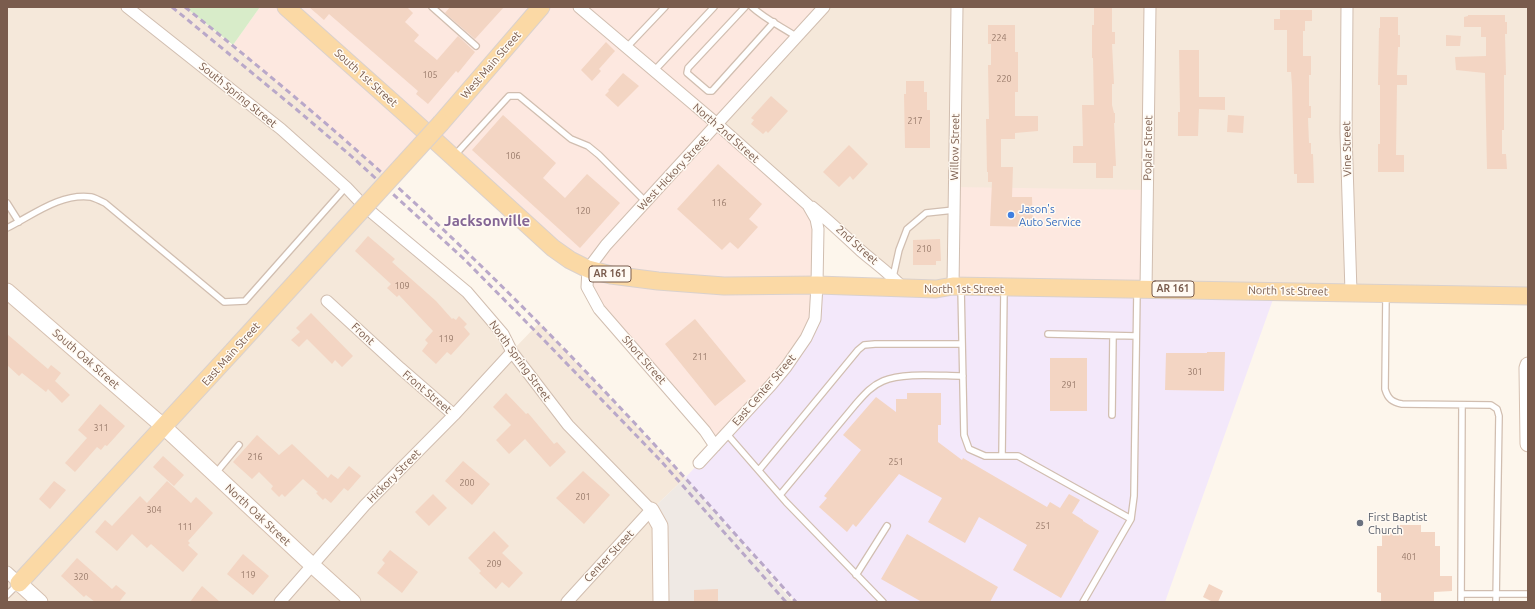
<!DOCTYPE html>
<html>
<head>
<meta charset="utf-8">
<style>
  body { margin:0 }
  #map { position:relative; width:1535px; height:609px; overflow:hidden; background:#fdf6ec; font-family:Ubuntu,sans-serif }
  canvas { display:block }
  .frame { position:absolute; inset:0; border:8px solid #7a5c4d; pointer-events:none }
</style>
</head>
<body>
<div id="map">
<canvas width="1535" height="609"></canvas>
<div class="frame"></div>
</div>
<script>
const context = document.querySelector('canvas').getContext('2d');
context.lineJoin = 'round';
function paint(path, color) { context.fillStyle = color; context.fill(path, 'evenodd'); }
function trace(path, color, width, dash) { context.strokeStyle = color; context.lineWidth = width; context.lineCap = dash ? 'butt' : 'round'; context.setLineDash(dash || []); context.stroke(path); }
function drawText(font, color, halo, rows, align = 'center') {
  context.font = font + ' Ubuntu,sans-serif'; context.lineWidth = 3; context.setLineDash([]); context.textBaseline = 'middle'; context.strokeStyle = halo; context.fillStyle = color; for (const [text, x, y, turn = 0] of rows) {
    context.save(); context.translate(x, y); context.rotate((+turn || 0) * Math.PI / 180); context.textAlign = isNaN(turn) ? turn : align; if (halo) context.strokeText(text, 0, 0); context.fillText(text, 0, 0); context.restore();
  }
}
paint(new Path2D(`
  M7,7h178l128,105 71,63 -18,32 101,85 45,59 27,-28 146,155 -34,32 10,92h-654z
  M824,7h704v288l-575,-9 -49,3 -187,-165z`), '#f5e8da');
paint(new Path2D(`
  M260,7h563l-105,117 98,95 1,66 -11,53 -91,108 -128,-159 1,-18 -157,-134 -41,45 -157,-135z
  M955,187l193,3 -2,99 -192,-3z`), '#fde8e0');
paint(new Path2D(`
  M685,478l108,124h-132l-10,-92z`), '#efe9e4');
paint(new Path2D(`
  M817,285l459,6 -111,311h-369l-111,-124 30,-32 91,-108z`), '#f3e8fa');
paint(new Path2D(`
  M185,7h75l-27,38z`), '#d8ecc9');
paint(new Path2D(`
  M309,7h98l6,6 -8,9 14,13 -5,6 23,19 21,-24 17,16 -17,21 -2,-2 -28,33 -12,-10 2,-3 -89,-77 -5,6z
  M450,7h54l-29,32 -30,-26z
  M1094,7h18v25h3v12h-3l2,40h-2v21l2,8h1v10h-1l2,43h-3v12h-17v-15h-23v-17h10l-1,-41h12l-1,-47h-1v-33h2z
  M1280,10h32v11h-7v10h-2v25h8v19h-2v31h2v12h-3l1,25h2v11h2l1,29h-17v-9h-3l-2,-88 -1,-14h-4v-42h-13v-11h6z
  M1468,15h37v7h2v12h-2l1,41h-2v55h-2v24h4l1,15h-20l-2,-96 -29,-3 -1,-13 31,-1v-19h-5v-10h-17v-10l4,-1z
  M1380,17h18v18h2v12h-2l-1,28h10v10h-10l-1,70h8v17h-26v-28h2v-59h-2l1,-57h1z
  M988,25h27v27h3v40h-3v24h23v15l-23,2v6h-14v28h12l-1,30h20l1,30 -43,-1 2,-44h-4v-10h-1l-1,-53h3l-1,-54h3v-21h-3z
  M1446,35l15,1 -1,10h-14z
  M606,42l9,9 -16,18 2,2 -9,10 -11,-11z
  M1179,50h20v47h26v13l-26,-1 -1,27h-20v-24h2z
  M623,73l16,13 -21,21 -13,-12 4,-4 -1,-1z
  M906,81h18v11h3v18h3v38h-25l-1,-54h2z
  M771,96l17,15 -20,22 -2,-2 -3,3 -12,-10 3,-4 -3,-2z
  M503,115l53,48 -13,15 22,20 22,-24 33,29 -40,45 -108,-98z
  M1228,115l16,1 -1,17 -16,-1z
  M849,145l19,19 -15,16 -3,-4 -11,11 -16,-15z
  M718,164l44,40 -13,15 9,8 -20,22 -8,-7 -8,8 -45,-41z
  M368,236l27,23 -3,3 44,39 16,18 1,-1 3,2 3,-4 8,8 -3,3 6,7 -19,21 -4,-3 -11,12 -14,-13 6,-8 -3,-3 8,-9 -34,-36 -2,2 -10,-9 4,-4 -36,-33z
  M940,239l1,22h-5v4h-23v-25z
  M311,313l42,43 -11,11 -7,-7 -3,4 -25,-25 -8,8 -8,-7 9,-8 -4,-4z
  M695,319l51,62 -31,25 -50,-62z
  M7,334l41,35 3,-4 10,8 -6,8 15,14 -8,8 -14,-14 -2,3 -24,-19 -3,3 -12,-11z
  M1207,352h18l-1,39 -59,-1 1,-37h41z
  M1050,358h37v53h-37z
  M506,393l20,21 2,-1 26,31 3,-2 9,10 -16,15 -25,-28 -16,15 -13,-14 15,-15 -18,-18z
  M907,393h34v32h-3v17l24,18 1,-2 84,49 3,-5 10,6 9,-14 11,6 -8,13 11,7v1l16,10 -38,67 -48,-28 14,-25 -48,-28 -14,26 -37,-21 14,-24 -43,-24 -43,53 -3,-3 -6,8 -28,-25 8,-9 -3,-2 37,-46 -18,-15 33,-38 20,15v-13h11z
  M100,404l25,22 -18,20 -2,-1 -4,5 -4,-3 -22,25 -10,-9 22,-25 -9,-8z
  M257,435l22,20 13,-11 36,34 3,-4 7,5 11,-13 12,10 -13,15 -4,-3 -13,15 -6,-5 -2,2 -7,-7 2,-1 -15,-13 -18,18 -3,-3 -3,3 -8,-8 2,-3 -14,-14 -7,7 -19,-17z
  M163,456l21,19 -10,11 -21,-19z
  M463,461l27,23 -18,21 -27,-24z
  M583,471l27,24 -26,29 -28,-26z
  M54,481l12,9 -16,19 -11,-10z
  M167,481l24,22 5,-6 17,16 -25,28 2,2 -2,2 10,9 -15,18 -32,-28 -4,4 -15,-14 -15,17 -22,-19 10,-12 7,6 28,-30 7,7z
  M433,494l14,14 -18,18 -14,-14z
  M1397,525h24v7h14v14h5v30h12v15l-18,1v10h-53v-9l-4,-1v-46h5v-14h15z
  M494,531l15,15 -7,7 21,20 -14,15 -7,-6 -6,7 -17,-16 2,-2 -13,-13z
  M907,534l91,53 -8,15h-68l-41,-23z
  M390,550l28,22 -16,21 -25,-20 8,-10 -3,-3z
  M243,554l26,22 -16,19 -26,-21z
  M77,558l35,31 4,-4 10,8 -7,9h-24l-9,-7 -2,2 -23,-21z
  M1209,584l14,7 -5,11h-5l-10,-5z
  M202,586l18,16h-30z
  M718,589v13h-24v-12z`), '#f3d5c3');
const lane = new Path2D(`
  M432,7l44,39
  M745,7l-57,61 -1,5 21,18h4l62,-69
  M752,7c13,12 30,20 45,30
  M627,47l38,-40
  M654,71l60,-64
  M454,156l55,-60h10l52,43 17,7 11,9 47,47
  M7,203l12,19
  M7,228c26,-13 53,-35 84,-31 4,1 10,4 14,6l119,99 21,-1 101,-114
  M893,277l6,-27 8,-21 19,-16 28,-3
  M961,287l3,148 5,14 16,7h33l113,63
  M1386,295l-1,94c3,10 7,13 17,15l89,1 6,4 2,7 -3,186
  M1048,334l88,2
  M1112,415l1,-79
  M726,433l60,69 97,100
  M1002,456l2,-167
  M759,470l99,-120 6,-5 11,-1h87
  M215,474l24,-29
  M780,495l75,-90c8,-9 16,-19 28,-24 20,-9 57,-5 80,-5
  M856,575l31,-49
  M1461,594h67
  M7,595l11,-11
  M1083,602l48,-83 3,-23 3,-204
  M1461,602l1,-197`);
const street = new Path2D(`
  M127,7l154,122 65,58 18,19 103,86 36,42 9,18 56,73 83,85 -84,92
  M579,7l138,117 91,81 8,14 2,10 -1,56 -2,34 -9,19 -20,29 -15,18 -72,78
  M1347,7l-1,126 5,159
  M812,207c17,14 32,28 48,43 15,13 31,24 44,39
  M953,286l4,-279
  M1146,289l4,-282
  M327,301l73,67 54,47
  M715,446l-10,-15 -106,-122 -12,-22 1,-18 18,-24 218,-238
  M7,572l12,11
  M280,602l85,-97 89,-90 58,-63`);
const secondary = new Path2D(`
  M7,291l157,136 148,138 41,37
  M1528,365l-1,3 1,76
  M651,510l9,16 1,76
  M19,583l21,19`);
const primary = new Path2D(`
  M286,7l121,108 146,133 17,12 18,9 23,6 47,6 66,5 93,-1 119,4 17,-3 575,10
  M441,123l100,-116
  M19,583l214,-232`);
trace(lane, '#d1beb0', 8);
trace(street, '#d1beb0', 13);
trace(secondary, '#d6c0b0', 17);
trace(primary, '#dad1cd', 19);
trace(lane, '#fff', 5.5);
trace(street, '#fff', 11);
trace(secondary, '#fff', 15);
trace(primary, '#fbd9a5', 17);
trace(new Path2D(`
  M172,7l124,102 54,46 113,103 78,79 119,123 126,142
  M185,7c71,57 140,114 207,175 113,103 219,213 321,327 27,31 56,62 83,93`), '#b9a8c9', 3, [6, 4]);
const primaryBridge = new Path2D(`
  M233,351l208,-228`);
trace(primaryBridge, '#dad1cd', 19, []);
trace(primaryBridge, '#fbd9a5', 17);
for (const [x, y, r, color] of [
  [1011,215,4,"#3f7fe0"],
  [1360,523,4,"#6b7280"]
]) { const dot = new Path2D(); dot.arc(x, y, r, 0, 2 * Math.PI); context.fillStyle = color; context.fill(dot); trace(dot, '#fffaf3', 1.5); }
drawText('9px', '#987a6a', null, [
  ["224",999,38],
  ["105",430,75],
  ["220",1004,79],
  ["217",915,121],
  ["106",513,156],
  ["116",719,203],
  ["120",583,211],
  ["210",924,249],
  ["109",402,286],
  ["119",446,339],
  ["211",700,357],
  ["301",1195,372],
  ["291",1069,385],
  ["311",101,428],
  ["216",255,457],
  ["251",896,462],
  ["200",467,483],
  ["201",583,497],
  ["304",154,510],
  ["251",1043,526],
  ["111",185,527],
  ["401",1409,557],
  ["209",494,564],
  ["119",248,575],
  ["320",81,577]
]);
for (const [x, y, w] of [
  [610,274,42],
  [1173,289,42]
]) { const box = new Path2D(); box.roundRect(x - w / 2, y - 8, w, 16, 3); context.fillStyle = '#fffaf3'; context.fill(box); trace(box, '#7a5c4d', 1); }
drawText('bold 10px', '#7a5c4d', null, [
  ["AR 161",610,274],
  ["AR 161",1173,289]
]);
drawText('11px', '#7a5c4d', '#fffaf3', [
  ["West Main Street",491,65,-49],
  ["South 1st Street",366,78,42],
  ["South Spring Street",238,95,39],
  ["North 2nd Street",726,133,41],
  ["Willow Street",955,147,-89],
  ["Poplar Street",1148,148,-89],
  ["Vine Street",1347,149,-91],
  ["West Hickory Street",673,173,-47],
  ["2nd Street",857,245,42],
  ["North 1st Street",964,289],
  ["North 1st Street",1288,291,1],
  ["Front",363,334,43],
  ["East Main Street",231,354,-48],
  ["South Oak Street",86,359,41],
  ["Short Street",644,360,49],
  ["North Spring Street",520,361,54],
  ["East Center Street",764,390,-49],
  ["Front Street",427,392,40],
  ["Hickory Street",394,476,-45],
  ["North Oak Street",258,515,43],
  ["Center Street",609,556,-47]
]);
drawText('11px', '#366cbe', '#fffaf3', [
  ["Jason's",1019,209],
  ["Auto Service",1019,222]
], 'left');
drawText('11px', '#5b616d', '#fffaf3', [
  ["First Baptist",1368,517],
  ["Church",1368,530]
], 'left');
drawText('bold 15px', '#846695', '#fffaf3', [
  ["Jacksonville",487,221]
]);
</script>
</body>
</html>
